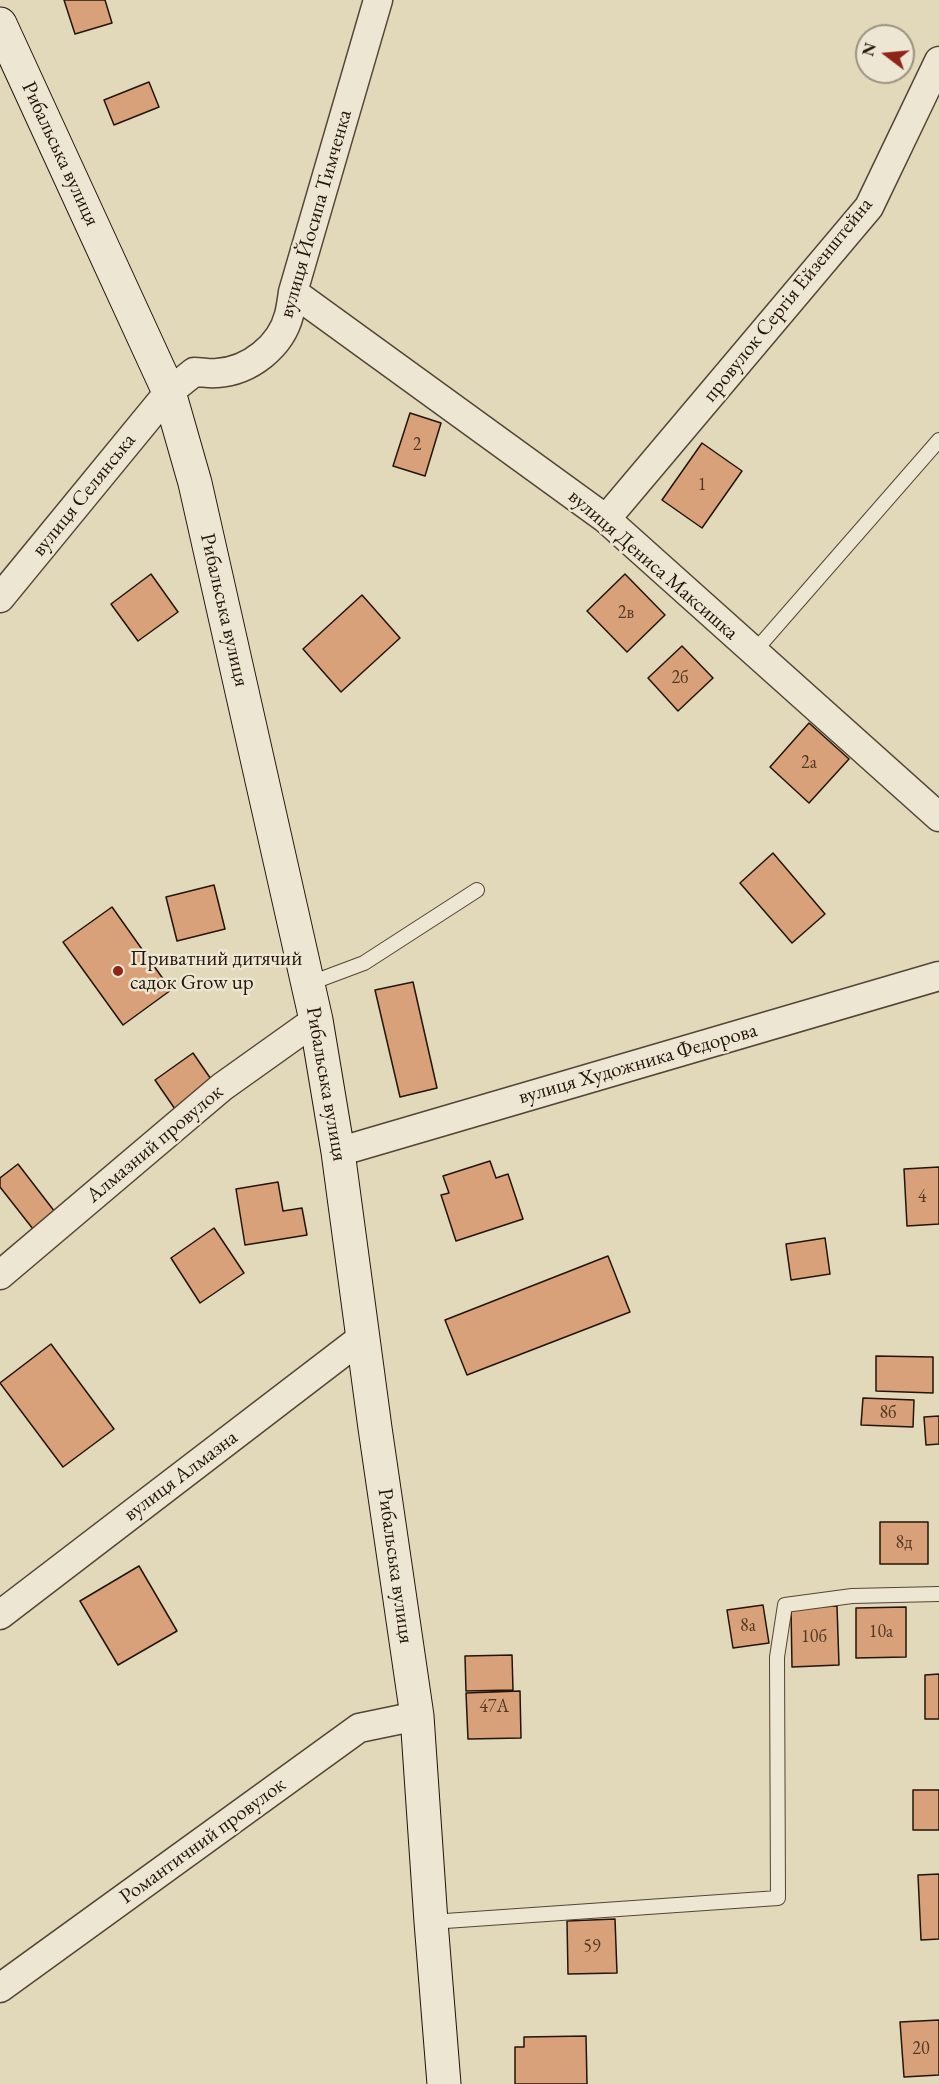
<!DOCTYPE html>
<html>
<head>
<meta charset="utf-8">
<style>
  body { margin:0 }
  #map { position:relative; width:939px; height:2084px; overflow:hidden; background:#e2d8ba; font-family:"EB Garamond",serif }
  canvas { display:block }
  .north { position:absolute; left:855px; top:24px; width:60px; height:60px; box-sizing:border-box; background:#ece6d2; border:2px solid #9c9282; border-radius:50%; rotate:286deg; font-size:16px; font-weight:700; line-height:24px; text-align:center; color:#241409 }
  .north::after { content:''; display:block; margin:auto; width:21px; height:27px; background:#8f2418; clip-path:polygon(50% 0,100% 100%,50% 72%,0 100%) }
</style>
</head>
<body>
<div id="map">
<canvas width="939" height="2084"></canvas>
<div class="north">N</div>
</div>
<script>
const context = document.querySelector('canvas').getContext('2d');
context.lineJoin = 'round';
function paint(path, color) { context.fillStyle = color; context.fill(path, 'evenodd'); }
function trace(path, color, width, dash) { context.strokeStyle = color; context.lineWidth = width; context.lineCap = dash ? 'butt' : 'round'; context.setLineDash(dash || []); context.stroke(path); }
function drawText(font, color, halo, rows, align = 'center') {
  context.font = font + ' "EB Garamond",serif'; context.lineWidth = 5; context.setLineDash([]); context.textBaseline = 'middle'; context.strokeStyle = halo; context.fillStyle = color; for (const [text, x, y, turn = 0] of rows) {
    context.save(); context.translate(x, y); context.rotate((+turn || 0) * Math.PI / 180); context.textAlign = isNaN(turn) ? turn : align; if (halo) context.strokeText(text, 0, 0); context.fillText(text, 0, 0); context.restore();
  }
}
const building = new Path2D(`
  M64,0h41l7,23 -37,11z
  M149,82l10,25 -45,18 -10,-25z
  M410,413l31,10 -16,53 -32,-10z
  M702,443l40,28 -40,57 -40,-28z
  M151,574l27,38 -40,29 -27,-37z
  M625,574l40,41 -38,37 -40,-41z
  M362,595l38,43 -59,54 -38,-43z
  M682,646l31,32 -35,33 -30,-33z
  M809,723l40,36 -40,44 -39,-36z
  M773,853l52,61 -33,29 -52,-60z
  M214,885l11,44 -48,12 -11,-44z
  M112,907l59,83 -48,35 -60,-83z
  M413,982l24,106 -37,9 -25,-107z
  M193,1053l20,29 -38,27 -20,-29z
  M490,1161l6,17 12,-4 15,45 -67,22 -15,-46 8,-2 -6,-17z
  M18,1164l37,48 -22,17 -33,-42v-9z
  M939,1167v57l-32,2 -3,-57z
  M278,1182l5,29 19,-3 5,27 -62,10 -9,-56z
  M214,1228l30,45 -44,30 -29,-45z
  M825,1238l5,36 -39,6 -5,-36z
  M608,1256l22,56 -163,63 -22,-55z
  M51,1344l63,85 -51,38 -63,-84z
  M876,1356l57,1v36l-57,-2z
  M863,1398l51,2 -1,27 -52,-2z
  M939,1416v28l-13,1 -2,-28z
  M880,1522h48v42h-48z
  M139,1566l38,65 -59,34 -38,-64z
  M763,1605l6,38 -36,5 -6,-38z
  M837,1606l2,59 -47,2 -1,-59z
  M906,1607v50l-50,1v-50z
  M512,1655l1,35 -47,1 -1,-35z
  M939,1674v45h-14v-44z
  M520,1691l1,47 -53,1 -2,-46z
  M913,1790h26v40h-26z
  M939,1874v65l-18,1 -3,-65z
  M615,1919l2,54 -49,1 -1,-53z
  M939,2020v55l-35,2 -4,-55z
  M586,2036l1,48h-72v-37h9v-10z`);
paint(building, '#d8a179');
trace(building, '#241409', 1.5);
const lane = new Path2D(`
  M754,652l185,-212
  M308,984l56,-21 113,-73
  M431,1922l347,-24 -1,-241 8,-52 67,-9 87,-2`);
const street = new Path2D(`
  M293,292l313,227 333,298
  M606,519l263,-312 70,-146
  M0,598l169,-206 25,-20c8,0 16,2 23,1 33,-2 64,-27 72,-58 2,-8 3,-16 4,-23l85,-292
  M338,1152l601,-176
  M0,1275l222,-188 94,-67
  M0,1615l363,-278
  M0,1988l359,-260 58,-12`);
const secondary = new Path2D(`
  M0,24l169,368 26,91 121,537 22,132 37,276 42,288 14,206 13,162`);
trace(lane, '#544535', 16);
trace(street, '#544535', 31);
trace(secondary, '#241409', 35);
trace(lane, '#ece6d2', 14);
trace(street, '#ece6d2', 28);
trace(secondary, '#ece6d2', 33);
for (const [x, y, r, color] of [
  [118,971,6,"#8f2418"]
]) { const dot = new Path2D(); dot.arc(x, y, r, 0, 2 * Math.PI); context.fillStyle = color; context.fill(dot); trace(dot, '#ece6d2', 2); }
drawText('18px', '#513725', null, [
  ["2",417,445],
  ["1",702,485],
  ["2в",626,613],
  ["2б",680,678],
  ["2а",809,763],
  ["4",922,1197],
  ["8б",888,1413],
  ["8д",904,1543],
  ["8а",748,1626],
  ["10а",881,1632],
  ["10б",814,1637],
  ["47А",494,1707],
  ["59",592,1947],
  ["20",921,2049]
]);
drawText('21px', '#241409', '#ece6d2', [
  ["Рибальська вулиця",60,154,65],
  ["вулиця Йосипа Тимченка",316,214,-74],
  ["провулок Сергія Ейзенштейна",788,300,-51],
  ["вулиця Селянська",84,495,-51],
  ["вулиця Дениса Максишка",653,565,41],
  ["Рибальська вулиця",224,610,77],
  ["вулиця Художника Федорова",638,1064,-16],
  ["Рибальська вулиця",326,1084,80],
  ["Алмазний провулок",155,1144,-40],
  ["вулиця Алмазна",181,1476,-37],
  ["Рибальська вулиця",395,1566,82],
  ["Романтичний провулок",203,1841,-36]
]);
drawText('21px', '#241409', '#ece6d2', [
  ["Приватний дитячий",130,959],
  ["садок Grow up",130,983]
], 'left');
</script>
</body>
</html>
